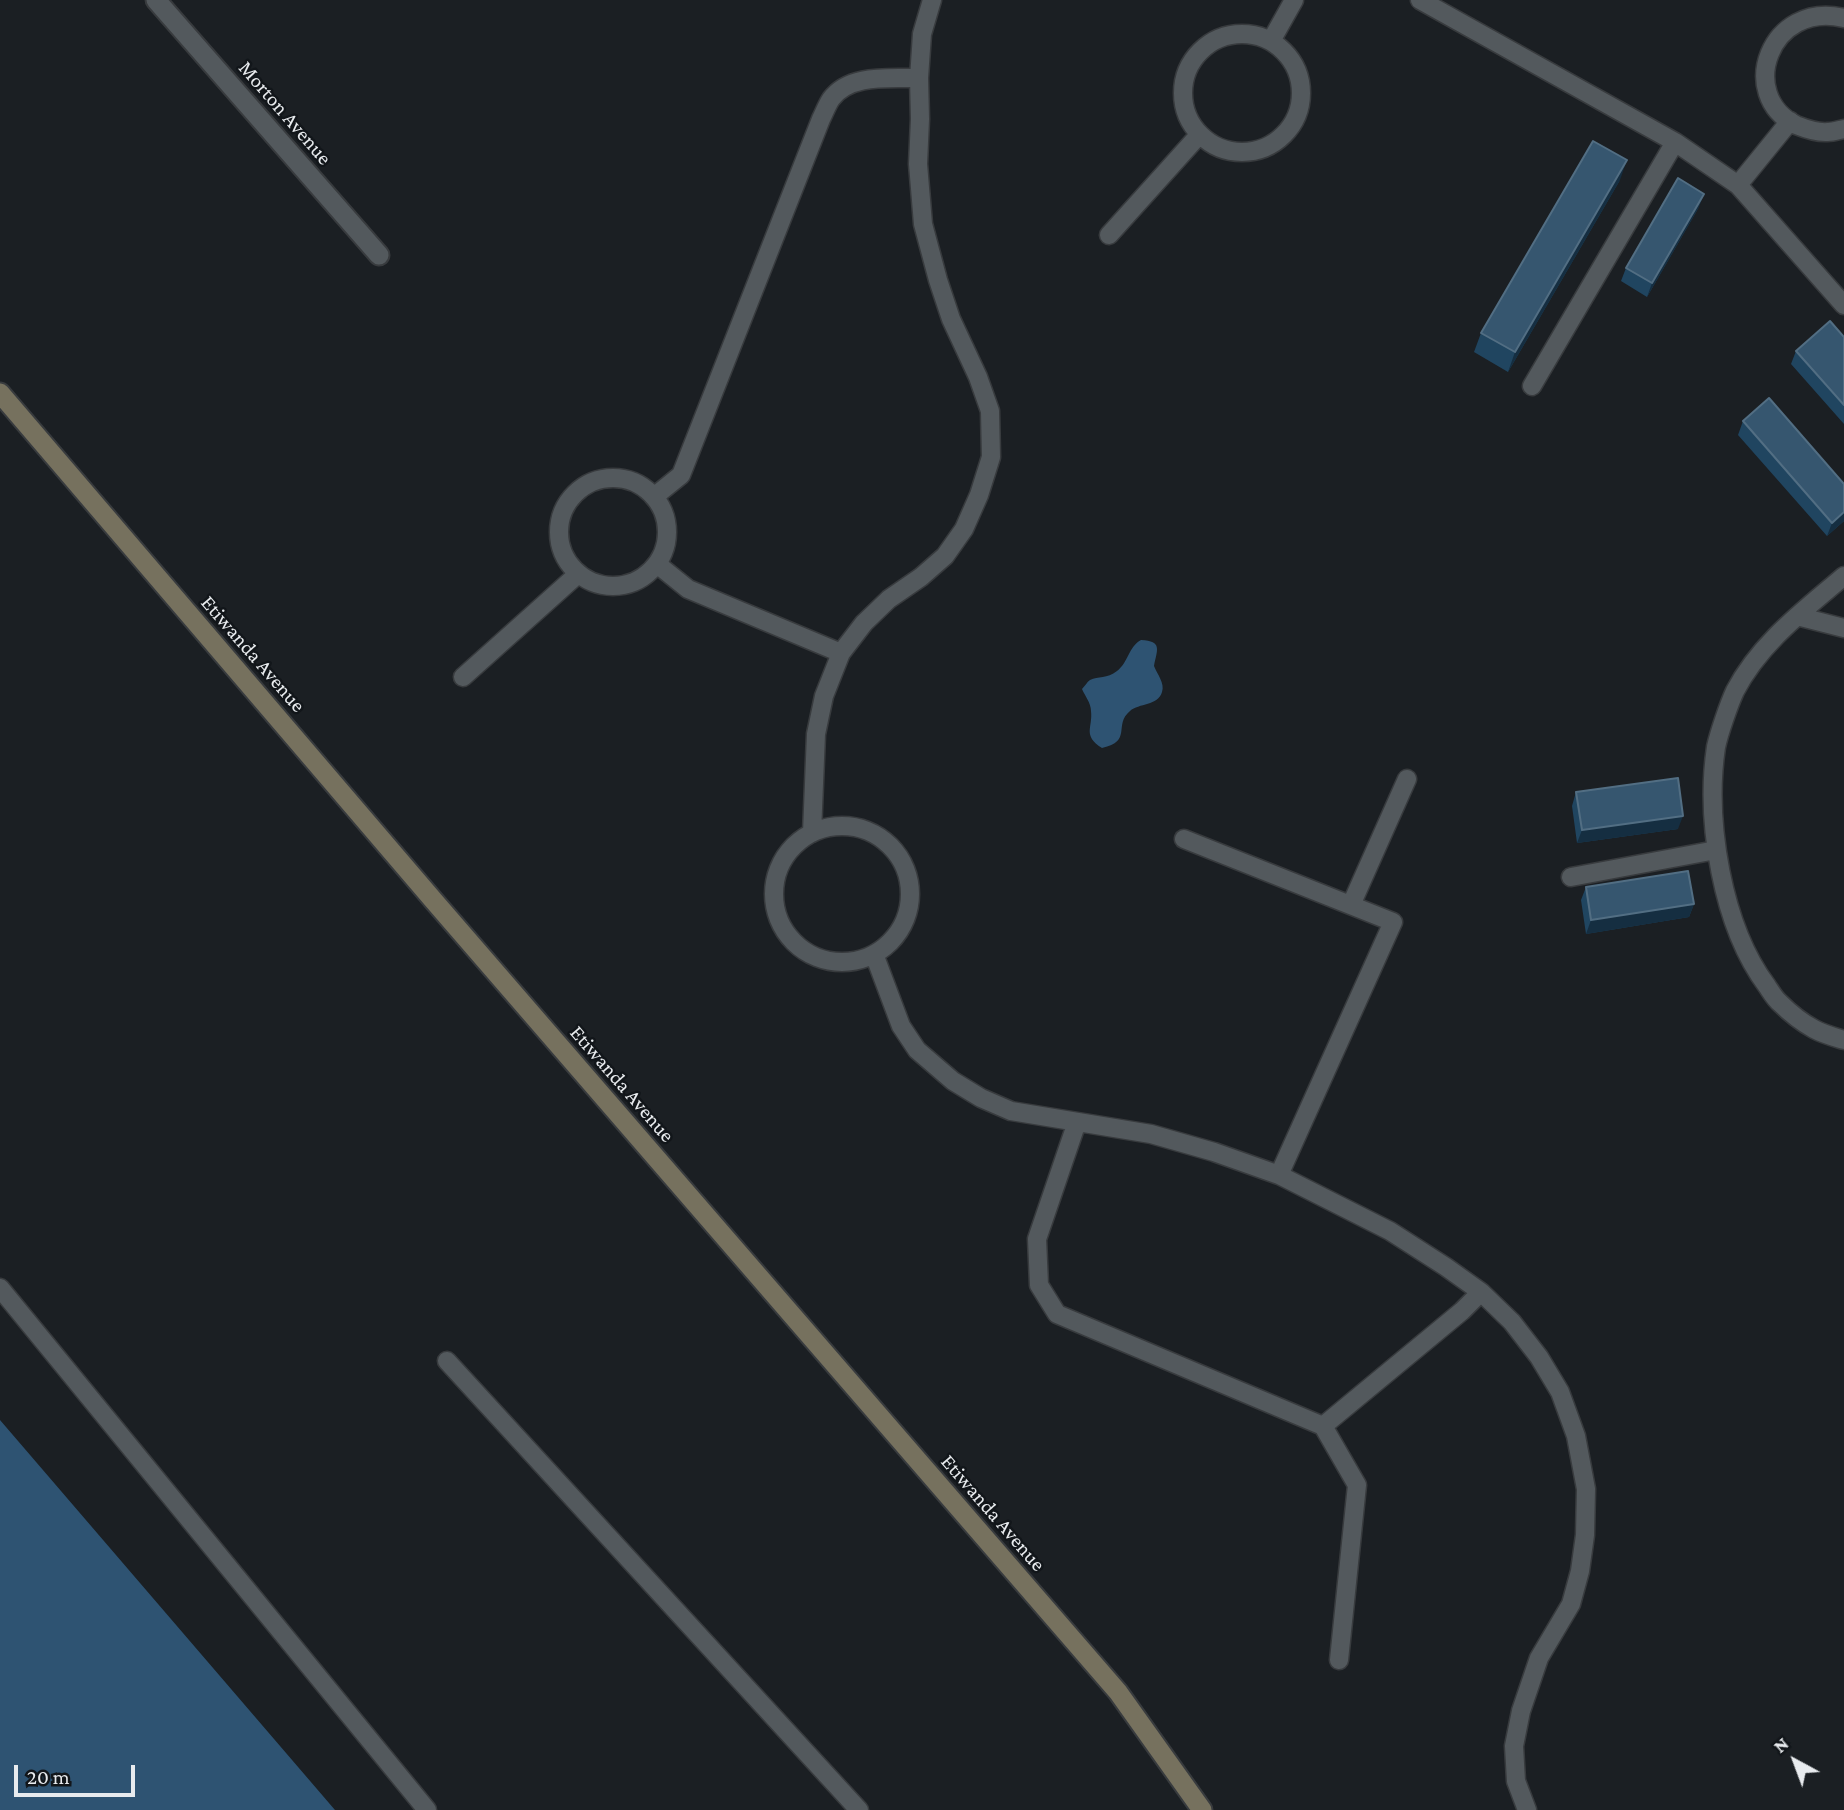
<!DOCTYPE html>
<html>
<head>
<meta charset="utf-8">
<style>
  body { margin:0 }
  #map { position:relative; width:1844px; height:1810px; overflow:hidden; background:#1b1f23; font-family:"Crimson Pro",serif }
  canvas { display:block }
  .north { position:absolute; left:1760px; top:1726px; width:70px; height:70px; -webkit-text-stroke:5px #12161a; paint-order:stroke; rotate:319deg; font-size:19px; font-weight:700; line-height:28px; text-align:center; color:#e8ebee }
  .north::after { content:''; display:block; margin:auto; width:24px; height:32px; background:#e8ebee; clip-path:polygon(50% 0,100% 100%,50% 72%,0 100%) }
  .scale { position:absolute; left:14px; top:1765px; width:121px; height:32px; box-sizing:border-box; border:4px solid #e8ebee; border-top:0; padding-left:9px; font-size:21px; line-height:24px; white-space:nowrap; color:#e8ebee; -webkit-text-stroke:5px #12161a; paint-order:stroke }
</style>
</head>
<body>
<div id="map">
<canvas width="1844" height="1810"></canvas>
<div class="north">N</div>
<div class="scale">20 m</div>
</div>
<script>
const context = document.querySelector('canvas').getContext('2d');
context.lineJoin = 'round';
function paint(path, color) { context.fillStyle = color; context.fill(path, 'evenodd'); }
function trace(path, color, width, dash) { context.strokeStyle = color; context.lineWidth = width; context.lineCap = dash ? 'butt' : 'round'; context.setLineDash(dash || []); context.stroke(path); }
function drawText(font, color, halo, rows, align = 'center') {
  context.font = font + ' "Crimson Pro",serif'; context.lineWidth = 5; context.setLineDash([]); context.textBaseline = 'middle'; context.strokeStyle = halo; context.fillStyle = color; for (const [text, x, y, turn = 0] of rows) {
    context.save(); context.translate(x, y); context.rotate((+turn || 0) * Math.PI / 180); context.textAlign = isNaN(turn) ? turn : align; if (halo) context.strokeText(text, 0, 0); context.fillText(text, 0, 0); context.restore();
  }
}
paint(new Path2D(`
  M1141,640c22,1 16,10 13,26 3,8 11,17 8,26 -4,14 -23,11 -32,19 -17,14 3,30 -28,37 -20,-13 -9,-20 -11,-37 0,-8 -6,-15 -9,-22 3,-3 5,-7 8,-9 8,-4 17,-1 27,-9 11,-8 12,-25 24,-31z
  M0,1420l335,390h-335z`), '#2e5372');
const service = new Path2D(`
  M1420,0l255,142 63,43 106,120
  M1844,18c-74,-18 -108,77 -48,107 10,4 21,8 32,7 5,0 11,-2 16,-3
  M1183 93a59 59 0 1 1 118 0a59 59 0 1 1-118 0Z
  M1271,41l23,-41
  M1738,185l52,-64
  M1109,235l90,-100
  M1532,386l143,-244
  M559 532a54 54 0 1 1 108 0a54 54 0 1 1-108 0Z
  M655,496l26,-21 140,-356c3,-6 6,-14 10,-20 19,-26 59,-20 88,-21
  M657,564l31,25 153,64
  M1844,576c-41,35 -84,67 -109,115 -6,13 -16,42 -19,56 -11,74 6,179 51,239 4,6 8,13 13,17 9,9 23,20 34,26 9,5 20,8 30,11
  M1797,616l47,12
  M463,677l115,-103
  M774 894a68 68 0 1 1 136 0a68 68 0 1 1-136 0Z
  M812,833l4,-99 8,-38 17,-43 23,-30 25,-24 32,-22 24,-21 19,-27 15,-34 12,-38 -1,-46 -12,-34 -27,-58 -13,-39 -15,-56 -5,-60 2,-45 -1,-41 3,-44 10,-34
  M1184,839l209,83 -114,253
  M1571,877l145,-27
  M1351,905l56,-126
  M874,954l27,72 16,24 36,31 28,17 30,13 140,23 63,18 65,23 111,56 56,36 35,25 31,30 27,35 21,35 16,44 10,53 -1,46 -5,36 -9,33 -32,54 -18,53 -7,35 2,35 11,29
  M1077,1122l-40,117 2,46 18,29 266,112 139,-115 19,-19
  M0,1288l427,522
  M447,1361l412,449
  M1323,1426l34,59 -18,175`);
const minor = new Path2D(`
  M156,0l223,255`);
const secondary = new Path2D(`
  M0,393l434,508 684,791 84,118`);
trace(service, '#383b3e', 21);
trace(minor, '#383b3e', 23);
trace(secondary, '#383b3e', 23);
trace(service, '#53595d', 18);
trace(minor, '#53595d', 19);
trace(secondary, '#76715e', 19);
paint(new Path2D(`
  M1620,180l-112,192 -34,-20 7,-19z
  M1699,207l-52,90 -26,-16 5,-13z
  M1844,337v87l-53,-60 5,-13z
  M1743,421l101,100 -17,15 -89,-101z
  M1576,792l102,37 -101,14 -5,-37z
  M1586,887l108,17 -5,13 -103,17 -5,-34z`), '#204560');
paint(new Path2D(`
  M1627,160l-7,20 -112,192 7,-20z
  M1704,194l-5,13 -52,90 5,-14z
  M1844,512v9l-17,15 5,-13z
  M1683,816l-5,13 -101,14 5,-13z
  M1694,904l-5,13 -103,17 5,-14z`), '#152e41');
const building = new Path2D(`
  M1593,141l34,19 -112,192 -34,-19z
  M1678,178l26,16 -52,89 -26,-15z
  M1830,321l14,16v68l-48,-54z
  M1769,398l75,86v28l-12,11 -89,-102z
  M1678,778l5,38 -101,14 -6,-38z
  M1688,871l6,33 -103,16 -5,-33z`);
paint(building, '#36566f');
trace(building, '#526e83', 2);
drawText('21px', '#e8ebee', '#12161a', [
  ["Morton Avenue",285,113,49],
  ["Etiwanda Avenue",253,654,49],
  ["Etiwanda Avenue",622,1084,49],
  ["Etiwanda Avenue",993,1513,49]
]);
</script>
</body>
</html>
